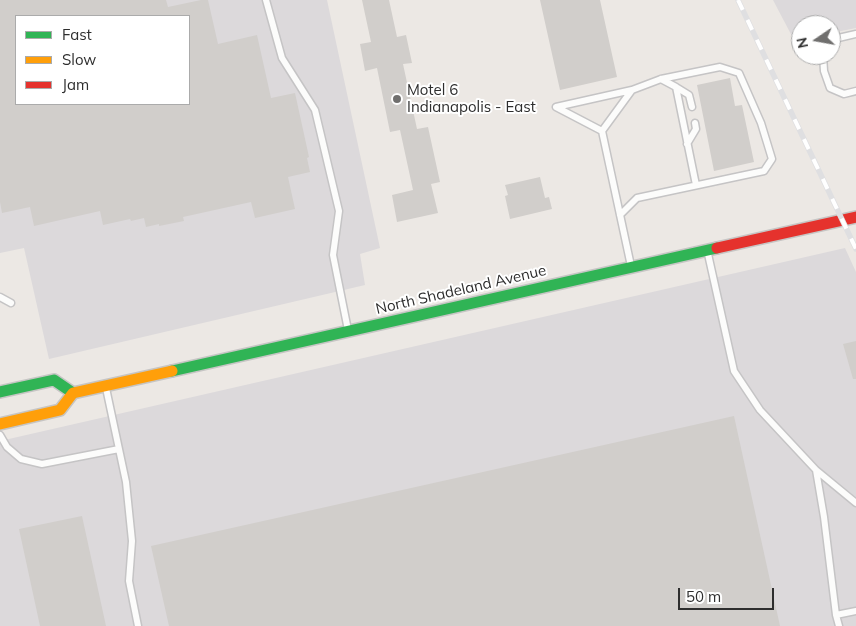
<!DOCTYPE html>
<html>
<head>
<meta charset="utf-8">
<style>
  body { margin:0 }
  #map { position:relative; width:856px; height:626px; overflow:hidden; background:#ece8e4; font-family:Mulish,sans-serif }
  canvas { display:block }
  .legend { position:absolute; left:15px; top:15px; width:175px; height:90px; box-sizing:border-box; background:#fff; border:1px solid #ababab; margin:0; padding:6px 9px; list-style:none; font-size:15px; color:#2e2e2e }
  .legend li { display:flex; align-items:center; gap:10px; height:25px }
  .legend b { width:25px; border:1px solid #ababab }
  .north { position:absolute; left:791px; top:15px; width:50px; height:50px; box-sizing:border-box; background:#fff; border:1px solid #ababab; border-radius:50%; rotate:258deg; font-size:14px; font-weight:700; line-height:20px; text-align:center; color:#2e2e2e }
  .north::after { content:''; display:block; margin:auto; width:18px; height:22px; background:#706f6e; clip-path:polygon(50% 0,100% 100%,50% 72%,0 100%) }
  .scale { position:absolute; left:678px; top:588px; width:96px; height:22px; box-sizing:border-box; border:2px solid #2e2e2e; border-top:0; padding-left:6px; font-size:15px; line-height:18px; white-space:nowrap; color:#2e2e2e; -webkit-text-stroke:4px #fff; paint-order:stroke }
</style>
</head>
<body>
<div id="map">
<canvas width="856" height="626"></canvas>
<ul class="legend">
<li><b style="height:6px;background:#30b455"></b>Fast</li>
<li><b style="height:6px;background:#ff9f0a"></b>Slow</li>
<li><b style="height:6px;background:#e5322d"></b>Jam</li>
</ul>
<div class="north">N</div>
<div class="scale">50 m</div>
</div>
<script>
const context = document.querySelector('canvas').getContext('2d');
context.lineJoin = 'round';
function paint(path, color) { context.fillStyle = color; context.fill(path, 'evenodd'); }
function trace(path, color, width, dash) { context.strokeStyle = color; context.lineWidth = width; context.lineCap = dash ? 'butt' : 'round'; context.setLineDash(dash || []); context.stroke(path); }
function drawText(font, color, halo, rows, align = 'center') {
  context.font = font + ' Mulish,sans-serif'; context.lineWidth = 4; context.setLineDash([]); context.textBaseline = 'middle'; context.strokeStyle = halo; context.fillStyle = color; for (const [text, x, y, turn = 0] of rows) {
    context.save(); context.translate(x, y); context.rotate((+turn || 0) * Math.PI / 180); context.textAlign = isNaN(turn) ? turn : align; if (halo) context.strokeText(text, 0, 0); context.fillText(text, 0, 0); context.restore();
  }
}
paint(new Path2D(`
  M0,0h327l53,248 -20,6 5,31 -316,74 -25,-111 -24,5zM16,16h173v88h-173z
  M773,0h83v28l-25,5v-8h-30v14l-7,1z
  M845,248l11,24v354h-856v-185z`), '#dcd9db');
paint(new Path2D(`
  M0,0h166l2,7 33,-7h7l10,44 39,-9 14,63 24,-5 14,64 -2,1 3,14 -22,5 7,32 -40,9 -4,-16 -68,15 1,4 -25,5v-2l-13,3 -2,-9 -13,3 -1,-2 -27,6 -3,-14 -66,15 -4,-19 -28,6 -2,-11zM16,16h173v88h-173z
  M362,0h27l8,37 9,-2 6,28 -9,1 14,65 11,-2 12,55 -9,2 7,29 -41,9 -5,-27 21,-5 -13,-60 -10,2 -13,-64 -12,3 -5,-27 11,-2z
  M540,0h60l17,77 -57,13z
  M730,78l5,28 7,-1 12,57 -40,9 -17,-86z
  M540,177l5,21 4,-1 3,12 -42,10 -5,-23 3,-1 -3,-10z
  M856,341v38h-3l-10,-35z
  M734,416l46,210h-611l-18,-80z
  M82,516l24,110h-66l-21,-97z`), '#d1cecb');
const lane = new Path2D(`
  M266,0l16,58 33,52 24,101 -6,44 15,75
  M831,43l3,-4 22,-5
  M823,55l1,16 6,17 14,6 12,-3
  M661,79l15,8 20,98
  M676,87l13,8 3,12
  M602,131l30,-41 -76,17 46,24 29,135
  M687,144l9,-15 -1,-6
  M620,215l17,-17 127,-27 8,-12 -11,-36 -22,-50 -19,-6 -59,12 -29,11
  M708,254l26,117 26,39 56,60 40,33
  M0,297l11,6
  M106,388l20,94 6,59 -3,40 9,45
  M0,435l7,12 14,12 21,5 77,-15
  M816,470l8,47 12,98 20,-4
  M836,615l3,11`);
const fast = new Path2D(`
  M172,371l545,-123
  M0,392l54,-12 19,13`);
const slow = new Path2D(`
  M0,424l60,-14 13,-17 99,-22`);
const jam = new Path2D(`
  M717,248l139,-31`);
trace(lane, '#c5c4c5', 9);
trace(fast, '#c6c5c4', 14);
trace(slow, '#c6c5c4', 14);
trace(jam, '#c6c5c4', 14);
trace(lane, '#fcfcfb', 6);
trace(fast, '#30b455', 11);
trace(slow, '#ff9f0a', 11);
trace(jam, '#e5322d', 11);
const rail = new Path2D(`
  M738,0l118,249`);
trace(rail, '#dfdfe1', 5.5);
trace(rail, '#fff', 4, [11]);
for (const [x, y, r, color] of [
  [397,99,5,"#706f6e"]
]) { const dot = new Path2D(); dot.arc(x, y, r, 0, 2 * Math.PI); context.fillStyle = color; context.fill(dot); trace(dot, '#fff', 2); }
drawText('15px', '#2e2e2e', '#fff', [
  ["Motel 6",407,90],
  ["Indianapolis - East",407,107]
], 'left');
drawText('15px', '#2e2e2e', '#fff', [
  ["North Shadeland Avenue",461,290,-13]
]);
</script>
</body>
</html>
